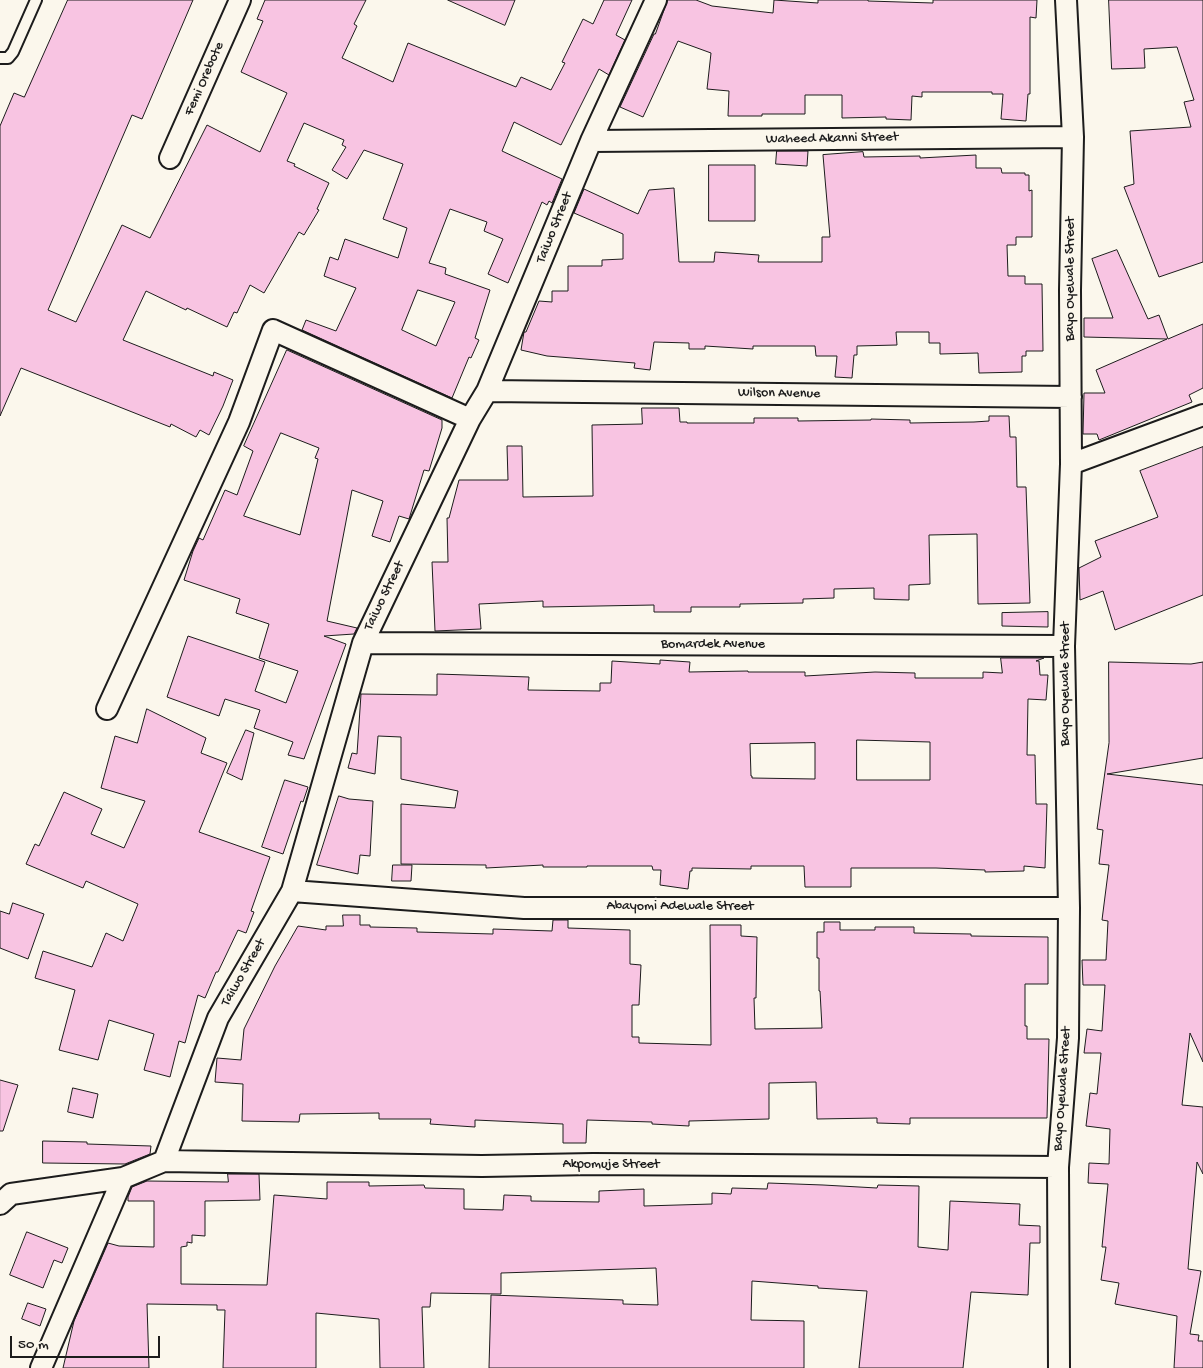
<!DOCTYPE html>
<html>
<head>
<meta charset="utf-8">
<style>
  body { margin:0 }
  #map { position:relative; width:1203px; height:1368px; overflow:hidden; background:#fbf7ec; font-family:"Gochi Hand",sans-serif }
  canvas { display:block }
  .scale { position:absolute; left:10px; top:1336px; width:150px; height:22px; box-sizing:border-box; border:2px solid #1c1c1c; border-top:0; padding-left:6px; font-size:15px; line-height:18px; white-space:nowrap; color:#1c1c1c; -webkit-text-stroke:4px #fbf7ec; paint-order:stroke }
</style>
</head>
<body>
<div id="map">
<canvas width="1203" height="1368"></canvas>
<div class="scale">50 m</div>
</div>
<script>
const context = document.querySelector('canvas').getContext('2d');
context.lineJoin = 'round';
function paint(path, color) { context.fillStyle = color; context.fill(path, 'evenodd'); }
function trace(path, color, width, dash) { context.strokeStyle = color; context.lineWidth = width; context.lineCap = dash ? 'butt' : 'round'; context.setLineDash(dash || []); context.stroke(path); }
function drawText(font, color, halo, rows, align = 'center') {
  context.font = font + ' "Gochi Hand",sans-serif'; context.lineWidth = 4.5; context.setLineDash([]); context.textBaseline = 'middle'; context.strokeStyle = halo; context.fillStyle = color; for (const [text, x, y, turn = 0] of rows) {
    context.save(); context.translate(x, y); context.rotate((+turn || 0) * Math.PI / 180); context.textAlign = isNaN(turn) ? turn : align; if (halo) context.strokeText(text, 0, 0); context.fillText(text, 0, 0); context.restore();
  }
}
const building = new Path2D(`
  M68,0h125l-51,119 -10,-4 -84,195 28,12 46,-97 28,13 57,-113 53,27 27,-59 -46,-21 22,-51 -6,-2 8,-19h101l-12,24 3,2 -15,32 51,24 15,-39 108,44 5,-10 30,13 14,-27 -3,-1 21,-43 10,5 11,-24h28l-16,35 9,5 -16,35 -10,-6 -38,76 -47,-23 -12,29 60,28 -10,24 -3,-2 -2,4 -5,-3 -34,81 -20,-9 15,-35 -19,-8 3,-9 -37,-13 -21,54 17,5 -1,6 45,16 -15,48 4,2 -8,18 -2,-1 -17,41 -150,-68 4,-10 30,11 20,-43 -32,-12 6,-19 8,3 7,-21 53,19 9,-30 -24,-9 20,-55 -39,-14 -17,29 -15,-9 14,-23 -4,-2 2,-5 -40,-17 -17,38 8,3 -1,2 35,17 -12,26 2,1 -15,25 -5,-3 -35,61 -14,-8 -13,28 -3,-1 -7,15 -40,-19 -1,2 -40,-19 -23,49 90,36 1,-4 19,8 -10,26 -14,29 -9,-5 -4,7 -25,-13 -1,3 -149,-59 -21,48v-290l14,-33 10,4zM418,290l37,12 -19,44 -34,-16z
  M448,0h67l-10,25z
  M668,0h28l16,6 61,7 1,-13 44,3v-3h50v1l65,2v-3h104l-1,18 -6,-1v77h-2l-2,27 -25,-2 2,-25h-11v-2h-70v5l-10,-1 -1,24 -25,-1v-2l-44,1v-23h-37v19h-43v2h-34l1,-25 -22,-2 4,-36 -33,-12 -35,76 -23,-10 34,-73h1z
  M1109,0h94v262l-44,15 -35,-90 10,-3 -4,-53 61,-4 -7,-25 10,-2 -17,-53 -33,2 1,19 -33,1z
  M777,151h31l-1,15 -31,-2z
  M863,152l1,5 56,-1v2l56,-3v13h25l1,5h23v2h4v16l3,-1v47h-16v8h-9l1,31h17v8h17l1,67h-17v5h-4v16l-43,1 -1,-20 -38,1v-11h-11v-11h-33l1,13 -40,1v9h-3l-2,23 -17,-1 2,-21h-21l-1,-10h-62v3l-48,-3v3h-16v-6l-35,-1 -4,28 -16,-2 1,-5 -88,-7 -26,-6 3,-18h2l13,-31 13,1v-11h16v-25h34v-6l21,-1v-25l-49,-21 10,-24 54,25 11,-24 25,-2 5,74h35l1,-10 44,3 -1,7h64v-25h8l-7,-82z
  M709,165h46v56h-46z
  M1117,250l31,69 11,-4 9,24 35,-15v64l-14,7 3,7 -93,38 -2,-6h-14l1,-41h21l-9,-23 71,-31 -83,-2v-19h29l-21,-59z
  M287,350l155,70v8l-13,43 -5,-1 -15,49 -10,-3 -9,26 -18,-6 11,-35 -31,-11 -25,131 30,7 -3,6 -30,2 22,8 -42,115 -16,-4 5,-13 -39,-14 6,-18 -35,-11 -6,17 -52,-19 21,-61 77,26 -10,29 31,12 12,-32 -39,-13 10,-34 -33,-11 4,-14 -56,-19 9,-29 6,-13 4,2 22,-50 12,5 16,-44 -9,-5zM281,433l38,15 -4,10 3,1 -18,76 -56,-19z
  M642,408h37l1,14h7v1h67v-5h44v3l73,-1v-1l39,1v3l64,-1 15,-1v-5h20l1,21h6l1,50h9l4,116 -52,1 -1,-70 -48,1 1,49 -21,1v15l-35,-1v-11l-40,1v9l-31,1v4l-63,1v3h-49v5h-37v-7l-111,2v-6l-64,3 2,25 -46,2 -3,-69h16l-1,-44h2l10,-38h49l-1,-34h15l1,51 70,-1 -1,-71 50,-1z
  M1203,447v148l-88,35 -12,-39 -23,9 -1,-32 22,-11 -6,-16 63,-24 -18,-46z
  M1048,612v15l-46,-1v-13z
  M1001,658h43l-8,3h3l1,14h8l-2,25 -18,-1 -1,56h8l1,49h11l-2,64 -21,-2v5l-39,1v-2l-49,-2h-85v19h-46l-1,-21h-53v3l-59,-1v3h-2l-2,18 -28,-4 1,-15h-8l-1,-4h-65v1h-44v-2l-57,3v-3l-85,-1v-60l54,4 3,-17 -57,-12v-42l-23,-1 -3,38 -27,-6 4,-15 5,1 4,-60 76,1v-21l92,3 -1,13 72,1v-8h11l1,-22 48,3v-4l30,2 -1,10 59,-1v1h57v4l70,-4 40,1v5h68v-6l19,1zM857,740l73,2v38h-73zM815,743v36l-63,-1v-2h-1l-1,-32z
  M1109,662l82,2 12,-2v96l-96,16 96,11v277l-13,-29 -8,72 21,2v67l-6,-12 -9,107 13,2 -11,63 9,1 -1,6h5v27h-29l3,-52 -62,-12 4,-21 -18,-3 5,-33h-4l6,-63 -20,-1 1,-20 20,1 1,-35 -24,-3 4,-33 7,1 4,-41h-17l3,-24 15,2 3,-46h-22l-1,-25h24l2,-39 -6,-1 7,-55 -10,-1 4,-34 -6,-1 12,-86z
  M147,709l59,29 -5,15 26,10 -28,69 71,25 -19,54 3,1 -8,21 -8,-3 -20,42h-2l-11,26 -7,-3 -13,48 -6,-2 -9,36 -26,-7 10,-36 -45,-14 -11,40 -39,-10 16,-60 -40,-12 8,-27 49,16 14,-34 17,8 15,-37 -52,-23 -3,7 -57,-24 9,-20 4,2 25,-54 38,17 -11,25 33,14 21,-47 -44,-13 14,-52 22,7z
  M246,730l8,3 -12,47 -15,-7z
  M285,780l23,7 -5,15 -2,-1 -18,53 -21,-7z
  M339,796l10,3 24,2 -3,55 -10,-1 -2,19 -41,-9z
  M393,865h19l-1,16h-19z
  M13,903l31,11 -16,45 -28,-11v-37l9,3z
  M343,915h17v10h10v2l47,1v4l76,2v-5l59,2 1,-11h15v8l62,2v34l11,1 -2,40h-7v32h7v6l72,2 -1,-120h31v11l16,1 -1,61h-2l1,31 67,-1 -2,-37h-1v-33h-2v-26h7v-10h16v8h35v-3h39v6l57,1v2l77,1v47h-23v42h2v13h22l-2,79h-137v6l-33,-1v-5l-60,1 -1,-37 -47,1v36l-80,2v5l-37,-2v-2l-65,-2 -1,23h-23v-19l-88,-4v7l-45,-3 1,-5h-52v-6l-79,1 -1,8 -57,-1 1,-37 -28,-2 2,-24 24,2 3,-31 31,-63 23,-40 28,4v-4h17z
  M0,1080l18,5 -15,46h-3z
  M73,1088l25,6 -5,24 -25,-6z
  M43,1141l44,1v2l64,2 -1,8 -25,10 -82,-1z
  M228,1174h31l1,26 -55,1v35l-13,-1v8l-5,-1v4l-6,1v37l86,1 7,-90 53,4v-17h42v4l55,-1 1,3 39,1v20l39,1 1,-15 27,1v5l68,1v-11l45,-2v17l68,-2v-11l19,1 1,-6 35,1 1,-6 55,2 54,3 1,-3 41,1 -1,61 30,3 2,-49 70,3 -1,21 21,1v17h-10l-2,52 -57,-3 -8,76h-104l8,-77 -49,-3v-2l-66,-5 -1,39 53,1v47h-315l2,-73 132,5v4l35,1 -2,-37 -155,5v21l-70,-1 -1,14h-8l2,61h-44l-1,-49 -63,-6v55h-93l2,-58h-8v-5l-70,-1 2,64h-86l11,-47 34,-78 11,3 35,1v-46h-26v-4l4,-10 15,-6 81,1z
  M27,1232l41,16 -6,15 -8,-3 -11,28 -33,-13z
  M28,1303l18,6 -6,17 -18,-7z`);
paint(building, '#f8c4e2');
trace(building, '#1c1c1c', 1);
const lane = new Path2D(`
  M0,58h8l5,-6 23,-52`);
const street = new Path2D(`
  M591,141l482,-4
  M170,158l70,-158
  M487,391l584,6
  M1071,464l132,-49
  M363,643l701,3
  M107,709l132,-287 34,-92 197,89
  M292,891l232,17h545
  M164,1161l318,5 111,-2 465,3
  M0,1204l11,-10 112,-16 41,-17 54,-143 74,-127 71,-248 107,-224 17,-28 104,-250 65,-141
  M41,1368l82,-190
  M1059,1368l-1,-201 10,-129 1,-130 -5,-262 7,-182 -1,-174 3,-153 -7,-137`);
trace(lane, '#1c1c1c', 14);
trace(street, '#1c1c1c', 24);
trace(lane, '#fbf7ec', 10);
trace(street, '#fbf7ec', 20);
drawText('14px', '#1c1c1c', '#fbf7ec', [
  ["Femi Orebote",205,79,-66],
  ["Waheed Akanni Street",832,139,-1],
  ["Taiwo Street",555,228,-68],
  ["Bayo Oyewale Street",1071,279,-90],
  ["Wilson Avenue",779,394,1],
  ["Taiwo Street",385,596,-64],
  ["Bomardek Avenue",713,645],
  ["Bayo Oyewale Street",1066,684,-90],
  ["Abayomi Adewale Street",680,907],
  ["Taiwo Street",244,973,-60],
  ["Bayo Oyewale Street",1063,1089,-86],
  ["Akpomuje Street",611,1165]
]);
</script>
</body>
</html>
